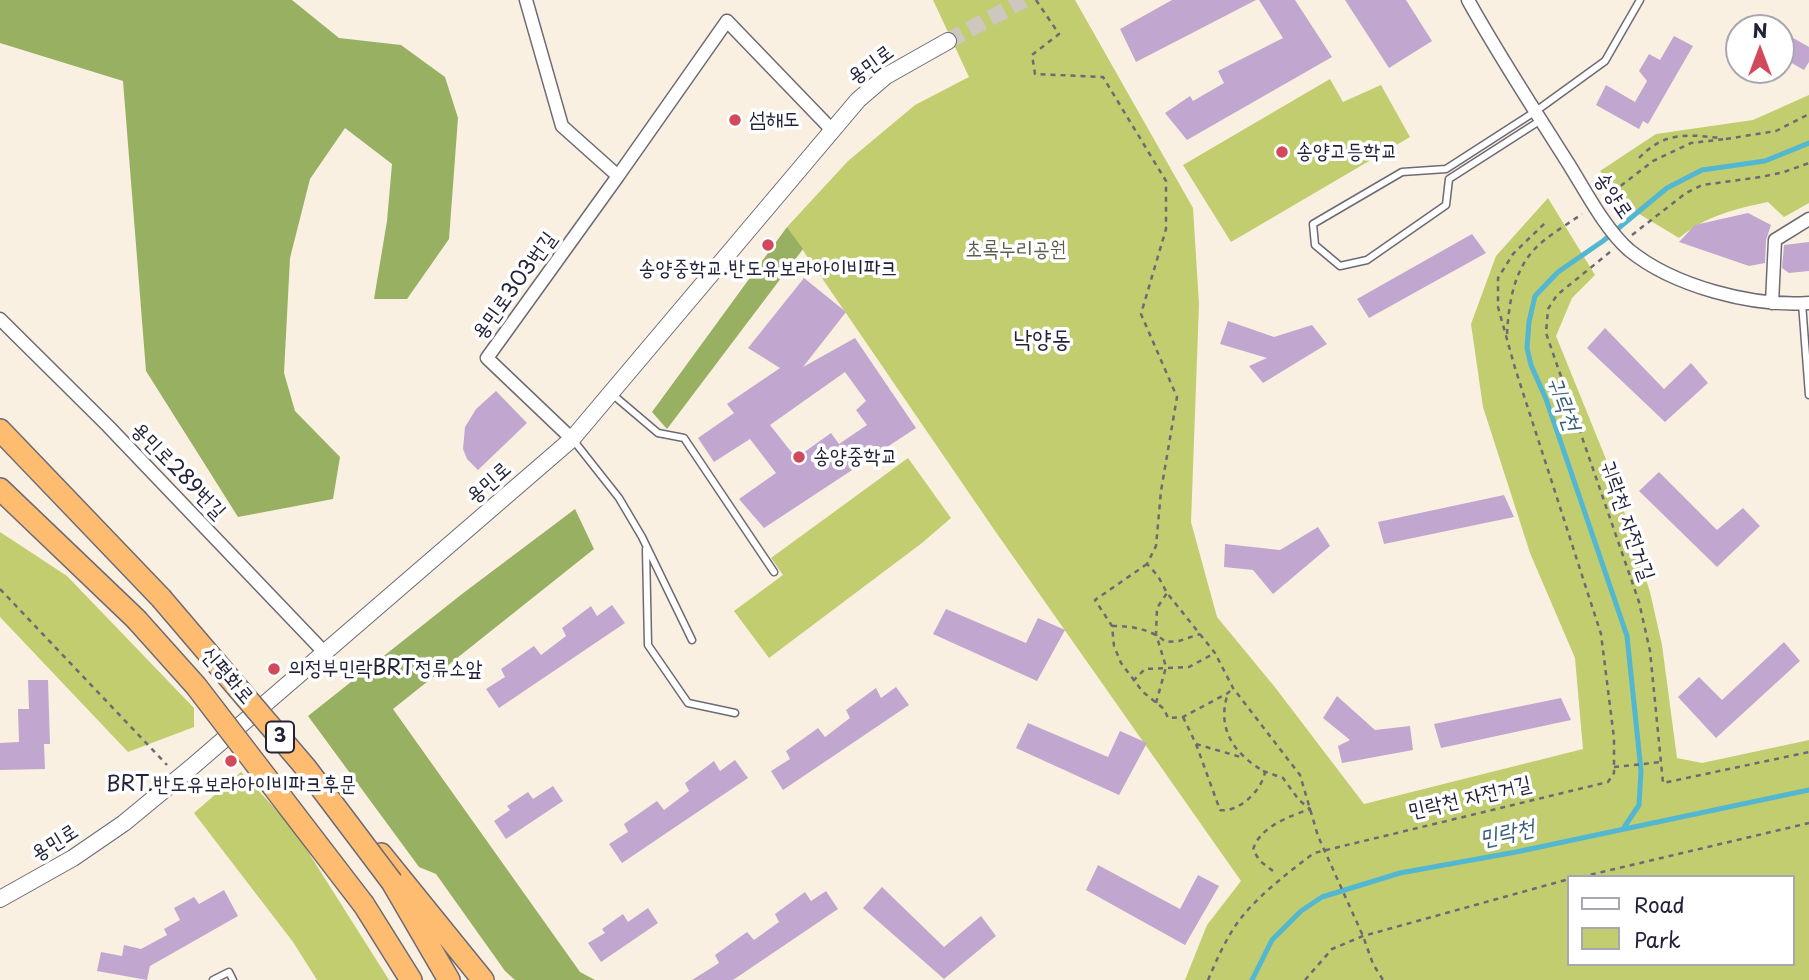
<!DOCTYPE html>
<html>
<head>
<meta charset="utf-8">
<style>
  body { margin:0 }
  #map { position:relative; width:1809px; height:980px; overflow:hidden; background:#f9f0e1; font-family:"Playpen Sans",sans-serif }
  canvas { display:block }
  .legend { position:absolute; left:1567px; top:875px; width:228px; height:91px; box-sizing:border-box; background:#fff; border:2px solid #a7a7b1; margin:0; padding:9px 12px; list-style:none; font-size:21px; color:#22223b }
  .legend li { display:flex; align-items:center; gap:14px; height:35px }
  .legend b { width:35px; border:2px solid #a7a7b1 }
  .north { position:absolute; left:1725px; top:14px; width:70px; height:70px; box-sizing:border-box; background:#fff; border:2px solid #a7a7b1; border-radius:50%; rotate:0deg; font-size:19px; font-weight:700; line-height:28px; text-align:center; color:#22223b }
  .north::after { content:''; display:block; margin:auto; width:24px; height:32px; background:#d1495b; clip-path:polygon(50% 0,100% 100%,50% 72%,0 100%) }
</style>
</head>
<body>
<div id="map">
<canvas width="1809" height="980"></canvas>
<ul class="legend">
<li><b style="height:9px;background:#fff"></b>Road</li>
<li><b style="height:19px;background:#c1cd6e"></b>Park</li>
</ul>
<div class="north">N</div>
</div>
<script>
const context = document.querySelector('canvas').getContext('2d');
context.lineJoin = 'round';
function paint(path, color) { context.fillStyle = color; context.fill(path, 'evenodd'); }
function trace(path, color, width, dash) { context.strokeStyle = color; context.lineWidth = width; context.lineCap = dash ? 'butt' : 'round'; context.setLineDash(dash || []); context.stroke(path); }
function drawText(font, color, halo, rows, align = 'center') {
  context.font = font + ' "Playpen Sans","Poor Story",sans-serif'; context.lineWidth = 7; context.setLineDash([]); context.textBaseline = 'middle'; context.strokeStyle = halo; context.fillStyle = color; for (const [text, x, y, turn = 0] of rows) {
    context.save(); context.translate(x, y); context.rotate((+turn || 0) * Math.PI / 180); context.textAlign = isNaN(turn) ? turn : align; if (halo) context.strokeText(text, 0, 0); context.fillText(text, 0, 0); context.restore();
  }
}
paint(new Path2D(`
  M933,0h142l118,208 6,96 -8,218 26,95 57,69 90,118 219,-55 -8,-91 -45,-105 -47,-146 -12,-83 25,-68 52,-58 47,77 -23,23 -16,38 56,138 38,118 12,53 15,113 25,5 107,-23v240h-624l22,-55 34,-44 -248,-353 -206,-301 61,-66 67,-56 54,-28zM1569,877h224v87h-224z
  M1330,79l13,23 38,-17 29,52 -179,105 -48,-77z
  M1809,95v108l-25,14 -16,-15c-34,7 -62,14 -89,36l-43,-26 -36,-41 56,-37 97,-14z
  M908,458l43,60 -29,25 -153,115 -35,-47 49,-36 -12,-17z
  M0,532l67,44 127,132v19l-66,25 -128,-135z
  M241,772l52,56 96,152h-72l-24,-38 -99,-129z`), '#c1cd6e');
paint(new Path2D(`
  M0,0h292l47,38 62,7 44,32 13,41 -9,121 -42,60h-33l13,-78 5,-57 -47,-36 -35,51 -20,79 -6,115 11,38 45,46 -7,42 -95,18 -92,-146 -23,-290 -123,-38z
  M787,227l16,22 -136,180 -15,-17z
  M575,509l19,40 -201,160 187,263 15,8h-80l-10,-9 -69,-97 -17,-7 -111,-151 154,-122z`), '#98b061');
trace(new Path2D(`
  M1623,829l16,-24 2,-34 -14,-135 -81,-237 -15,-34 -4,-17 2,-26 6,-26 23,-24 45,-31 64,-53 35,-18 63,-9 44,-18
  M1252,980l20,-40 29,-29 21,-14 78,-24 116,-21 293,-62`), '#53b7d1', 5);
paint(new Path2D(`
  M1172,0h84l-120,62 -16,-33z
  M1259,0h36l37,57 -145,83 -22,-27 25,-17 3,5 31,-18 -6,-12 65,-33z
  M1345,0h61l26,41 -43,27z
  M1781,31l28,16v15l-5,8 -23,-13z
  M1674,36l19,10 -45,78 -5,-3 -4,8 -43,-24 10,-20 29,17 12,-21 -8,-10 10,-17 11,6z
  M1748,213l23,12 -5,15 -1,23 -16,3 -70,-24 16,-17z
  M1472,234l14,19 -117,65 -12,-19z
  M1809,242v29l-20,2 -7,-5 2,-23z
  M804,278l42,34 -43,55 52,-29 61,90 -152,100 -25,-29 37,-26 -26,-34 -36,23 -16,-24 36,-25 -7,-9 53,-36 -32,-20zM845,372l21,29 -10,9 11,15 -28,19 -8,-11 -35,25 -26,-33z
  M1228,321l46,16 38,-12 15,19 -64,39 -14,-17 18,-8 -47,-14z
  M1605,328l59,61 27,-26 17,20 -43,39 -78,-74z
  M496,391l31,32 -49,47 -11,-11 -4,-10 2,-22 11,-18z
  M1659,472l58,58 26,-22 17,18 -43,41 -78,-76z
  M1504,495l10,22 -130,27 -6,-22z
  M1318,527l12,19 -57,48 -20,-24 -29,-3 1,-23 55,6z
  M612,605l13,18 -126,85 -13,-19 19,-12 -4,-8 33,-23 7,9 25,-19 -4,-8 29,-22 6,10z
  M946,609l80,34 12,-25 27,12 -28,51 -104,-47z
  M1784,642l16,19 -84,77 -38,-41 21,-20 23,23z
  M28,680h20l2,64h-6l1,25 -45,1v-27l19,-1 -1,-33h11z
  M896,687l13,18 -126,85 -12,-19 19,-12 -4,-8 32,-23 7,9 25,-19 -4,-8 30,-22 5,10z
  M1337,696l38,34 35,-4 3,24 -71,13 -4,-17 12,-6 -27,-22z
  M1561,698l10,22 -130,28 -7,-24z
  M1028,723l80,34 12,-26 27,12 -28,52 -103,-47z
  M735,760l13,18 -126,85 -13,-19 19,-12 -4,-8 33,-23 7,9 25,-19 -4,-8 29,-22 6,10z
  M553,786l10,15 -57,38 -12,-18 16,-11 -3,-4 21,-14 5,7z
  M1098,865l82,44 18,-34 21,11 -34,59 -99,-55z
  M882,887l62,60 37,-31 15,20 -52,43 -81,-71z
  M224,890l14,26 -88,50 -3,14 -50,-9 4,-19 21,4 2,-11 17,4 26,-14 -3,-6 16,-9 -6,-12 20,-11 5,7z
  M826,891l12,18 -105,71h-41l27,-17 -4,-8 32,-23 7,8 25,-18 -4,-8 30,-22 6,9z
  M648,908l10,15 -57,39 -13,-19 17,-10 -3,-4 21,-15 5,8z`), '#c1a7cf');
trace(new Path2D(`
  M948,41l76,-41`), '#cec7c0', 16, [16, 8]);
const service = new Path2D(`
  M1541,120l-92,59 -3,26 -79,55 -27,6 -25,-21 -2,-21 89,-52 44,-3 90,-58 69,-50 35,-61
  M1802,303l7,92
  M612,394l46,39 26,5 90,134
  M574,441l45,57 23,39 50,103
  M646,549l2,96 40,58 47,10
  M213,980l16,-8 4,8`);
const minor = new Path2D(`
  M526,0l36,126 56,50 -131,182 85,81
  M1468,0c31,56 66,109 100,163 17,27 37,66 61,87 44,36 123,57 180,53
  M618,176l109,-155 105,109
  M1772,303l3,-63 34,-21
  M0,319l108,107 216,226`);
const tertiary = new Path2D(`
  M0,899l73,-41 51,-35 69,-57 379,-327 286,-339 28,-24 62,-35`);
const trunk = new Path2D(`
  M0,430l161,168
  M0,489l136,130
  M381,854l102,126
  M392,882l57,98
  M364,905l47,75`);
trace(service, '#6d6a75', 9);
trace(minor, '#6d6a75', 15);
trace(tertiary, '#6d6a75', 18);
trace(trunk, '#6d6a75', 24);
trace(new Path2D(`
  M1036,0l23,34 -27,21 3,19 68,3 63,104v48l-25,85 36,83 -16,94 -5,55 -9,18 11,12 9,17 48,60 18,35 67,87 18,61 45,100 10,28 10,16
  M1726,139l50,-8 33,-17
  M1639,158c25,-26 47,-24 80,-20
  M1605,198l48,-37 38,-18 34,-4
  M1632,235l54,-42 16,-8 59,-8 23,-5 25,-9
  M1610,252l-53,43 -9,14 -2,24 93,269 11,49 13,132 146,-31
  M1507,334c2,-33 7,-68 34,-91 13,-11 28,-20 41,-29
  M1147,564l-52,36 17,26 2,20 7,17 22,29 21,17 4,9 15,-1 45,-24 5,-5
  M0,589l167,176
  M1112,626c21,0 38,3 54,16l13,-1 21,-7
  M1133,681l12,-12 44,-2 26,-14
  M1156,703l10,-36 -10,-33 1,-26 10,-15
  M1183,717l13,27 24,66c19,3 42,-20 45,-38 -31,-18 -49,-43 -37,-79
  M1196,744l48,14
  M1614,767l48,-5
  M1263,771l20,7 16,22 11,9c-20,7 -51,18 -57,41l7,11 13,10
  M1581,877l228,-54
  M1208,980c9,-21 19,-44 33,-62 20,-25 48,-46 73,-65l294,-71 6,-9v-35l-13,-104 -86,-266 -17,-61v-29l15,-24 34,-33
  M1305,980l27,-31 31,-13 206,-57`), '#6d6a75', 2.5, [5, 5]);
trace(service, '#fff', 6);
trace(minor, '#fff', 12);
trace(tertiary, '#fff', 16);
trace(trunk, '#febc70', 21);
const trunkBridge = new Path2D(`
  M161,598l145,170 86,114
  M136,619l60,67 168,219`);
trace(trunkBridge, '#6d6a75', 24, []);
trace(trunkBridge, '#febc70', 21);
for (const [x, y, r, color] of [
  [735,120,7,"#d1495b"],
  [1282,152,7,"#d1495b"],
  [768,245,7,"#d1495b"],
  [799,457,7,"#d1495b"],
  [274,669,7,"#d1495b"],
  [231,761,7,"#d1495b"]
]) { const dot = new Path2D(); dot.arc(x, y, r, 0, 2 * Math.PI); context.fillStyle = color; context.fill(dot); trace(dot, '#fff', 2.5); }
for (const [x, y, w] of [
  [280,737,28]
]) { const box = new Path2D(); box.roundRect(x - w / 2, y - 15.5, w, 31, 5); context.fillStyle = '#fff'; context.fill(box); trace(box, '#22223b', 2); }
drawText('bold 19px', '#22223b', null, [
  ["3",280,737]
]);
drawText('21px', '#22223b', '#fff', [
  ["용민로",871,65,-36],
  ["송양로",1613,196,56],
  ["용민로303번길",515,286,-54],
  ["용민로289번길",178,471,46],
  ["용민로",489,483,-41],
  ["귀락천 자전거길",1627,521,71],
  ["신평화로",227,676,49],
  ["민락천 자전거길",1470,798,-13],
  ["용민로",55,843,-32]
]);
drawText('21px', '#22223b', '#fff', [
  ["섬해도",749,120],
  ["송양고등학교",1296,152],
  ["송양중학교.반도유보라아이비파크",768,269,"center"],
  ["송양중학교",813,457],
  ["의정부민락BRT정류소앞",288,669],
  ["BRT.반도유보라아이비파크후문",231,785,"center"]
], 'left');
drawText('21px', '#5a5e4d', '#fff', [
  ["초록누리공원",1016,250]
]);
drawText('italic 23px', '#365e77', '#fff', [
  ["귀락천",1563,404,70],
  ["민락천",1507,834,-12]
]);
drawText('24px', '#22223b', '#fff', [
  ["낙양동",1042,340]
]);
</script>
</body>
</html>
